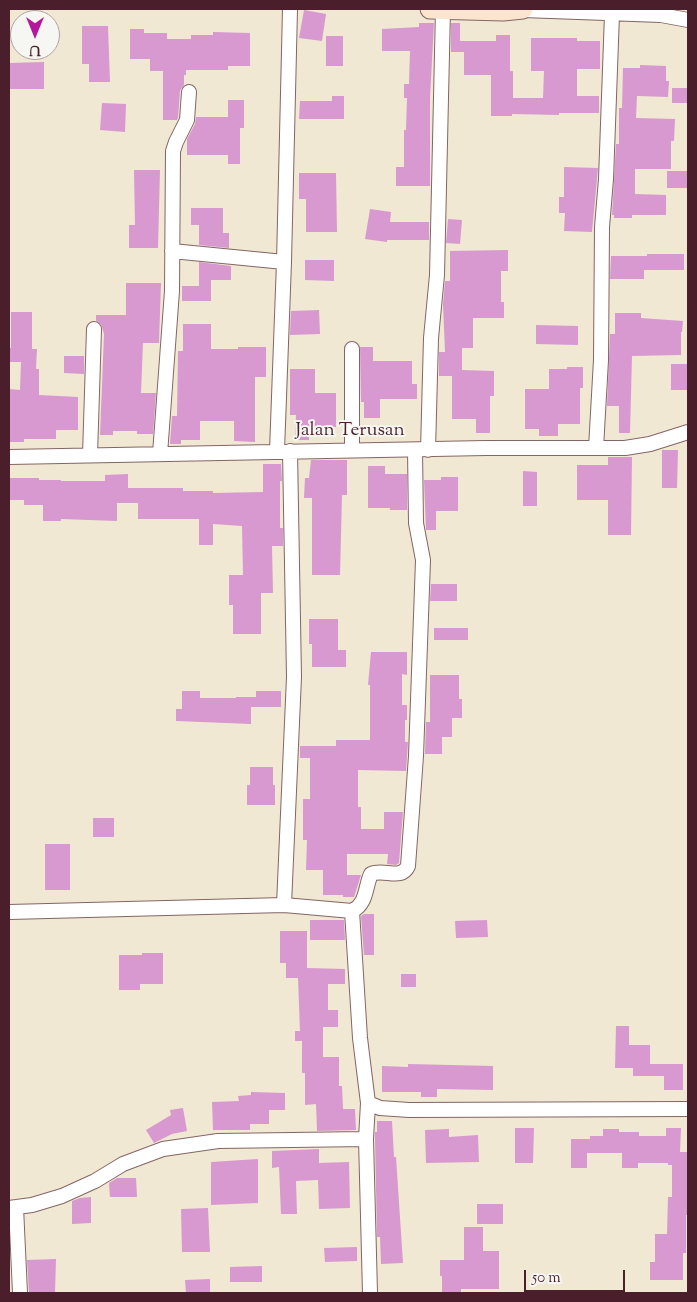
<!DOCTYPE html>
<html>
<head>
<meta charset="utf-8">
<style>
  body { margin:0 }
  #map { position:relative; width:697px; height:1302px; overflow:hidden; background:#f0e8d2; font-family:"Sorts Mill Goudy",serif }
  canvas { display:block }
  .frame { position:absolute; inset:0; border:10px solid #4a1f2b; pointer-events:none }
  .north { position:absolute; left:10px; top:10px; width:50px; height:50px; box-sizing:border-box; background:#f6f6f2; border:1px solid #b1a0a2; border-radius:50%; rotate:180deg; font-size:14px; font-weight:700; line-height:20px; text-align:center; color:#4a1f2b }
  .north::after { content:''; display:block; margin:auto; width:18px; height:22px; background:#b5179e; clip-path:polygon(50% 0,100% 100%,50% 72%,0 100%) }
  .scale { position:absolute; left:524px; top:1270px; width:101px; height:22px; box-sizing:border-box; border:2px solid #4a1f2b; border-top:0; padding-left:6px; font-size:15px; line-height:18px; white-space:nowrap; color:#4a1f2b; -webkit-text-stroke:4px #f6f6f2; paint-order:stroke }
</style>
</head>
<body>
<div id="map">
<canvas width="697" height="1302"></canvas>
<div class="frame"></div>
<div class="north">U</div>
<div class="scale">50 m</div>
</div>
<script>
const context = document.querySelector('canvas').getContext('2d');
context.lineJoin = 'round';
function paint(path, color) { context.fillStyle = color; context.fill(path, 'evenodd'); }
function trace(path, color, width, dash) { context.strokeStyle = color; context.lineWidth = width; context.lineCap = dash ? 'butt' : 'round'; context.setLineDash(dash || []); context.stroke(path); }
function drawText(font, color, halo, rows, align = 'center') {
  context.font = font + ' "Sorts Mill Goudy",serif'; context.lineWidth = 4; context.setLineDash([]); context.textBaseline = 'middle'; context.strokeStyle = halo; context.fillStyle = color; for (const [text, x, y, turn = 0] of rows) {
    context.save(); context.translate(x, y); context.rotate((+turn || 0) * Math.PI / 180); context.textAlign = isNaN(turn) ? turn : align; if (halo) context.strokeText(text, 0, 0); context.fillText(text, 0, 0); context.restore();
  }
}
paint(new Path2D(`
  M304,10l22,4 -4,27 -23,-3z
  M419,23h15l-4,75v88h-34v-19h8v-37h2l1,-32h-3v-14h5l1,-33h-28v-22l37,-2z
  M451,23h9v18h36v-6h14v36h3v27h30l1,-27h-13v-33h46v3h23v28h-23v27h22v17h-40v2l-47,-1v2h-21v-41h-27v-23h-13z
  M82,26h26l2,56h-21v-18h-7z
  M130,29h14v4h23v6h24v-4h22v-3l37,1v33h-22v4h-42v5h-2v10l-4,6 -2,27 -1,2h-14v-49h-13v-12h-20z
  M326,36h17v30h-17z
  M44,62v27h-35v-26z
  M640,65l26,1v15h3l-1,16 -31,-1 -1,22 39,1 -1,22h-3v28h-36v25l31,1v20h-34v3h-18v-3h-2l4,-71h3v-36h3l1,-40h17z
  M672,88h16v15h-16z
  M332,96h12v23h-45l1,-18h32z
  M228,100h16v28h-4v36h-12v-9h-41v-16l8,-15 1,-7h32z
  M102,103l24,1 -1,28 -25,-2z
  M564,167l34,1 -6,64 -28,-1 1,-18h-6v-16h5z
  M134,170h26l-2,78h-29v-23h6z
  M667,171h21v17h-21z
  M299,173h37l1,59h-31v-33h-7z
  M191,208h32v25h6v15l-30,-3v-20h-8z
  M370,209l21,3 -1,10h39v18h-42v2l-22,-3z
  M448,219l14,1 -2,24 -14,-1z
  M508,250v21h-7v31h3v16h-31v30h-11v22l32,1v25h-4v37h-14v-14h-24v-43h-13v-24h6l-2,-48 2,-23h5v-30z
  M647,254h37v16h-40v9h-34l1,-23h36z
  M305,260h29v21l-29,-1z
  M199,262l32,4v14h-20v21h-29v-15h17z
  M126,283h35l-2,60h-16l-2,50h15l-3,41h-16v-3h-24v4h-13l4,-101 -3,-10 -5,-3v-6h30z
  M319,310l1,24 -30,1 1,-24z
  M11,312h21v37h5l-1,20h3v26l39,2v33h-22v9h-32v3h-15v-53l11,1 1,-28h-12v-14h2z
  M615,313h26v5l42,3 -1,11h-1v23l-49,1 -2,77h-11v-27h-12l3,-72h5z
  M183,324h28v25h27v-2h28v30h-11v65l-21,-1v-20h-34v19h-19v4h-11l2,-28h5l1,-65h5z
  M536,325l42,1v19l-42,-1z
  M360,347h13v14h39v23h5v15h-37v19h-16v-16h-3z
  M64,356h20v18l-20,-1z
  M671,364h17v26h-17z
  M567,367h16v21h-3v36h-22v12h-19v-7h-14v-40h24v-20h18z
  M290,369h25v24h21v34h-27v13h-14l1,-25h-6z
  M662,450h16l-1,38h-15z
  M608,457h24l-1,78h-23v-35h-31v-35h31z
  M311,460h36v35h-5l-2,80h-28v-77h-8l1,-20h4z
  M263,464h18l1,17h-2v47h3v18h-11l1,47h-12v41h-28v-29h-4v-30h14l-1,-49 -29,-2v21h-14v-26h-61v-16h-21v18l-56,-2v2h-18v-16h-19v-5h-15v-22h30v2h22v1h44v-6l23,-1v14h55v3h30v2l50,-1z
  M368,466h17v8h22v36h-17v-2h-22z
  M523,471l14,1v34h-14z
  M441,477h17v34h-22v19h-10l-2,-50h17z
  M431,584h26v17h-27z
  M309,619h29v31h8v17h-34v-23h-3z
  M434,628h34v12h-34z
  M371,652h36v23l-5,-1v31h5v15h-2v22h3l-2,29 -48,-1v37h3v22h23v-17h19l-4,51 -3,2 -9,-1 1,-10h-41v21h14l-7,22h-11v-2h-20v-25h-17l1,-30h-4v-41h7v-41h-10v-12h36v-6h34v-55h-2z
  M430,675h29v24h3v19h-10v19h-10v17h-17l1,-32h4z
  M182,691h18v7h36v-1h20v-6h25v16h-30v17l-75,-3v-12h6z
  M250,767h23v18h2v20h-28v-20h3z
  M93,818h21v19h-21z
  M45,844h25v46h-25z
  M364,914h10v41h-10l-3,-39z
  M310,920h34l1,20h-35z
  M487,920l1,17 -32,1 -1,-17z
  M280,931h27v37l38,1v15h-17v26h10v17h-15v30h16v29h3l1,23h12l1,21 -39,1 -1,-27 -11,1v-32h-3v-32h-7v-10h5l-2,-53h-12v-15h-6z
  M142,953h21v31h-23v6h-21v-35h23z
  M401,974h15v13h-15z
  M616,1026h13v19h21v19h33v26h-19v-14h-31v-8h-18z
  M408,1064l85,2v24l-56,-1v8h-16v-5h-39v-26l26,1z
  M251,1092l34,1v17h-16v14h-19v6h-37l-1,-28 27,-1 -1,-5 13,-1z
  M183,1108l4,23 -15,3 -18,9 -8,-13 25,-15 -1,-5z
  M377,1121h15l2,36h2l7,106 -22,1 -1,-27h-3l-2,-98v-7h2z
  M515,1128h19l-1,35h-18z
  M666,1128h15l-1,24h8v63h-2v38h-3v27h-33v-18h5v-28h12l1,-37h4v-32h-4v-2h-30v5h-16v-15h-35v15h-16v-29h19v-3h13v-7h16v3h20v4h27z
  M449,1129v8l29,-2 1,27 -53,1 -1,-33z
  M319,1149v14l30,-1 1,46 -31,1 -1,-29 -22,1 1,33h-16l-2,-47 -7,1v-17z
  M258,1159v44l-47,2v-43z
  M117,1178h19l1,19h-27l-1,-14z
  M91,1197v26l-19,1v-23l8,-3z
  M477,1204h26v20h-26z
  M208,1208l2,44h-28l-1,-43z
  M464,1227h19v24h16v38h-38v4h-19v-17h-2v-16h24z
  M357,1247v14l-32,1 -1,-14z
  M56,1259l-1,34h-26l-2,-33z
  M262,1266v16h-32v-15z
  M210,1279v14h-24l-1,-13z`), '#d799d0');
const street = new Path2D(`
  M523,10l138,5 27,5
  M172,251l112,11
  M352,349v101
  M596,448l5,-88 1,-133 4,-48 6,-165
  M428,450l3,-112 6,-63 6,-266
  M277,451l7,-189 6,-253
  M160,454l12,-163 1,-140 3,-9 11,-22 2,-28
  M90,455l4,-126
  M9,457l477,-9h139l25,-4 38,-12
  M284,905l10,-228 -4,-226
  M352,911c15,-7 13,-24 19,-37 13,-6 30,7 37,-8l8,-110 7,-196 -7,-37 -1,-73
  M9,912l275,-7 68,6 8,127 8,65 12,5 29,2 279,-1
  M368,1103l-2,36 4,154
  M16,1207l4,86
  M9,1208l23,-3 30,-9 33,-15 28,-17 40,-15 55,-8 148,-2`);
const secondary = new Path2D(`
  M430,9l73,2 20,-2`);
trace(street, '#846565', 16);
trace(secondary, '#846565', 21);
trace(street, '#fff', 14);
trace(secondary, '#fce5cf', 19);
drawText('19px', '#4a1f2b', '#f6f6f2', [
  ["Jalan Terusan",350,432]
]);
</script>
</body>
</html>
